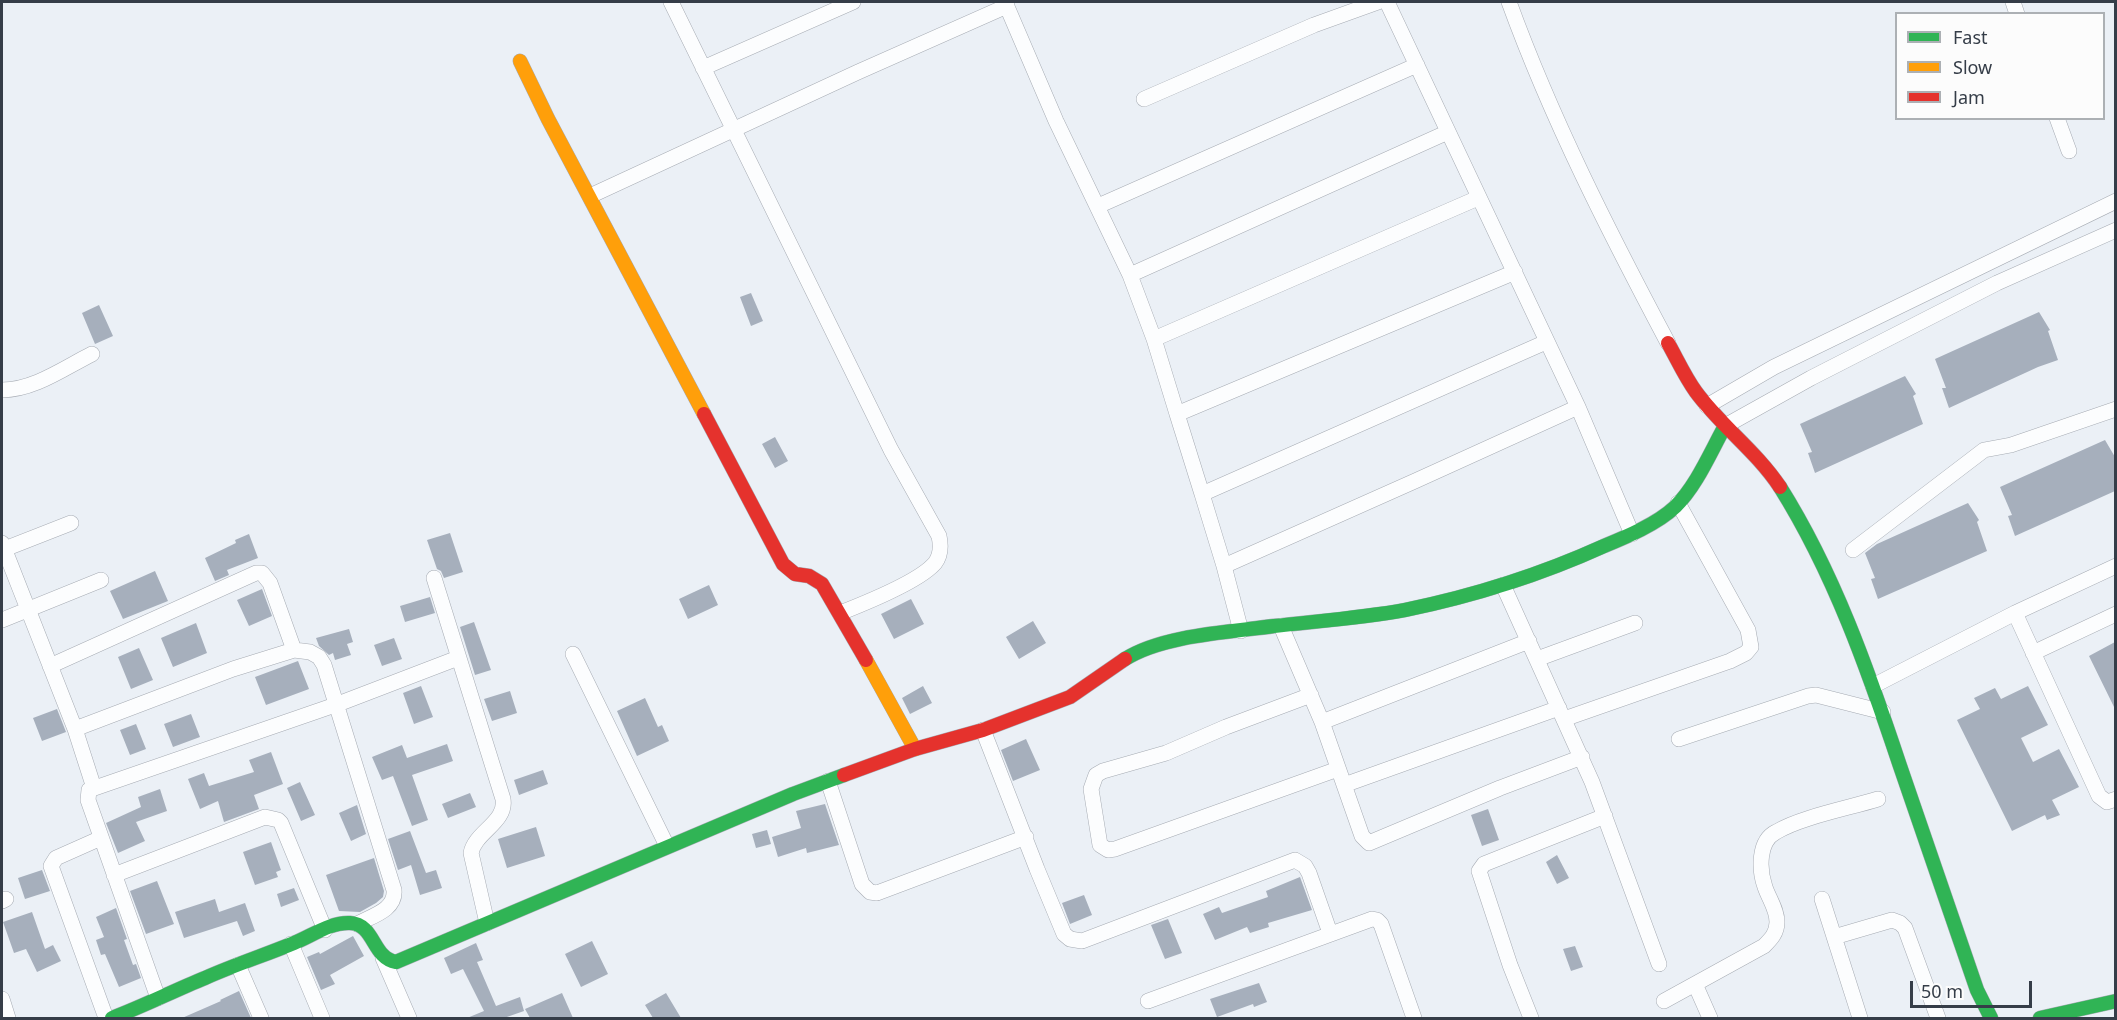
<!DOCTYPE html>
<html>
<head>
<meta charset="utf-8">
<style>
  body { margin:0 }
  #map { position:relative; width:2117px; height:1020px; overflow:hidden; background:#ebf0f6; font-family:"Noto Sans",sans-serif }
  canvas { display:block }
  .frame { position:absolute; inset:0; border:3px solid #353d48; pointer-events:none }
  .legend { position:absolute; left:1895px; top:12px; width:210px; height:108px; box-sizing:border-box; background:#fcfcfc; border:2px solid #acb0b4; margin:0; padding:8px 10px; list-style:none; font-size:18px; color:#353d48 }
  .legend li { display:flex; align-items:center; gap:12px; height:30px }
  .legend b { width:30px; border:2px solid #acb0b4 }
  .scale { position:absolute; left:1910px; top:981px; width:122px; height:27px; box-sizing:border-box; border:3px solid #353d48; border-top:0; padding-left:8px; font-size:18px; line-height:21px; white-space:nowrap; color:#353d48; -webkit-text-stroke:4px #fcfcfc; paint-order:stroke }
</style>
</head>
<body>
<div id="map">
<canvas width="2117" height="1020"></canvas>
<div class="frame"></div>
<ul class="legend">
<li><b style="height:8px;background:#30b455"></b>Fast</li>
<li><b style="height:8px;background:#ff9f0a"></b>Slow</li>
<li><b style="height:8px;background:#e5322d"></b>Jam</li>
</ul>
<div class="scale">50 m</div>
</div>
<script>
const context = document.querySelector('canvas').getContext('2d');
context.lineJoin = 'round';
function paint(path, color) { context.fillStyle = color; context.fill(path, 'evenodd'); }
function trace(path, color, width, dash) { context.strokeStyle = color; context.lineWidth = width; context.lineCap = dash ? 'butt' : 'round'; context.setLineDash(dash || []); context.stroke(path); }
paint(new Path2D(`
  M751,293l12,28 -12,5 -11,-29z
  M99,305l14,31 -18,8 -13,-31z
  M2039,312l11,18 -2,1 10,29 -20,7 -89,41 -7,-20h4l-11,-29z
  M1905,376l11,18 -3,2 10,28 -108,49 -7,-20 4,-1 -12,-28z
  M775,437l13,24 -13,7 -13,-24z
  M2105,440l10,17v34l-100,45 -7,-20 4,-1 -12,-28z
  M1968,503l11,17 -2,2 10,29 -109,48 -7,-20 4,-1 -10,-25 12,-9z
  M450,533l13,39 -19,6 -3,-7 -4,-2 -10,-29z
  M249,534l9,24 -31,12 2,5 -14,6 -10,-23 31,-15 -1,-3z
  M155,571l13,30 -45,18 -13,-28z
  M709,585l9,20 -30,14 -9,-20z
  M262,589l10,27 -23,10 -12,-26z
  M430,597l5,16 -30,9 -5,-16z
  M911,599l13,25 -30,15 -13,-25z
  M1033,621l13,22 -27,16 -13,-22z
  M474,622l17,48 -16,5 -15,-48z
  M196,623l11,30 -34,14 -12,-29z
  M349,629l4,13 -6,2 4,11 -16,5 -2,-7 -4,2 -10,-9 -3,-8z
  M394,638l8,21 -20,7 -8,-21z
  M2115,642v67l-26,-53z
  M139,648l14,32 -22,9 -13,-32z
  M298,661l11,28 -43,16 -11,-28z
  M421,686l12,31 -19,7 -11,-31z
  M923,686l9,17 -22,11 -8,-16z
  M2028,686l20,39 -27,13 12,24 26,-13 20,38 -27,13 8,15 -13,5 -2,-5 -33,16 -55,-111 23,-11 -6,-11 21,-10 6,11z
  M510,691l7,22 -25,8 -8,-22z
  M645,698l13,29 4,-2 7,16 -32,15 -20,-45z
  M57,709l9,23 -24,9 -9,-23z
  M191,714l9,23 -27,10 -9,-23z
  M136,724l10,25 -16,6 -10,-25z
  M1026,739l14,31 -27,11 -12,-31z
  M447,744l6,17 -41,14 16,45 -16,6 -19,-50 -11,4 -10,-23 30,-12 5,13z
  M271,752l12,32 -29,11 5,14 -35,13 -6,-21 -18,8 -12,-30 16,-6 5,13 45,-14 -5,-12z
  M543,770l5,14 -29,11 -5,-15z
  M300,782l15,33 -14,6 -14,-33z
  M160,789l7,22 -31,11 9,19 -27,12 -12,-30 35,-16 -3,-10z
  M470,793l6,14 -28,11 -6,-14z
  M825,804l14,41 -32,8 -1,-5 -28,9 -6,-20 29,-9 -5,-17z
  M357,805l9,29 -15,7 -12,-28z
  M1488,809l11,31 -17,6 -11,-31z
  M536,827l9,29 -38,12 -9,-29z
  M767,830l4,14 -15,4 -4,-14z
  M410,831l16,42 10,-3 6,18 -22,7 -9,-30 -13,5 -10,-31z
  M271,842l10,28 -5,2 2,5 -23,8 -12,-33z
  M1557,855l12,23 -12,6 -11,-22z
  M374,858l10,33 -1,6 -7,6 -16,9 -21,-1 -13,-36z
  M42,870l8,21 -25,8 -7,-21z
  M1300,877l12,33 -44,13 1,4 -19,6 -3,-6 -32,13 -12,-26 16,-7 3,6 46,-16 -2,-6z
  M157,881l17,43 -28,10 -16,-43z
  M294,888l5,12 -18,7 -4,-13z
  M1084,895l8,20 -22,9 -8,-21z
  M215,899l4,13 26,-9 10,28 -12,5 -6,-15 -53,17 -9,-26z
  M116,908l11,31 -3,1 9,25 3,-1 5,14 -22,9 -14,-33 -4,1 -5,-15 8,-3 -8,-20z
  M32,912l13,37 8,-4 8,16 -24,11 -11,-23 -12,4 -11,-31z
  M1168,919l14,34 -17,6 -14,-34z
  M353,936l11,20 -34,19 5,9 -14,6 -14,-33 12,-5 1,2z
  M592,941l16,33 -27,13 -16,-33z
  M476,943l7,17 -6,2 19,44 24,-9 4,14 -20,7h-37l17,-7 -21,-42 -12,5 -7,-16z
  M1575,946l8,21 -12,4 -8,-22z
  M1259,983l8,19 -13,5 -1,-3 -36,13 -7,-18z
  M239,991l12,27h-69l39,-17 -1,-1z
  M562,993l11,25h-43l-5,-9z
  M666,993l15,25h-28l-8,-13z`), '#a6afbc');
const street = new Path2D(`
  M671,2l220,448 48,86c2,9 2,19 -4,27 -15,18 -72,41 -95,50
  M1005,2l51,119 74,154
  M1387,2l191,405 54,127
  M1509,2c43,118 100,230 159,341
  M2013,2l4,12
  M703,68l150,-66
  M1144,99l170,-74 64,-23
  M2057,118l12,33
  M1448,132l-318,143 24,64 324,-141
  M590,196l268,-124 149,-66
  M1098,206l319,-141
  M1154,339l23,75 338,-142
  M2,390c32,0 62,-22 90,-36
  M1707,406l67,-39 342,-166
  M1177,414l25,80 344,-152
  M1725,426l86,-48 186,-95 119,-53
  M1202,494l22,72 191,-85 163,-74
  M2,543l73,186 19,59
  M2,550l69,-27
  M1853,550l131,-100 27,-5 105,-36
  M1224,566l17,65
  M434,578l69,221c4,23 -28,33 -32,54l16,70
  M1503,585l89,197 67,182
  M2015,613l84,183 8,6 9,-3
  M2,620l99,-40
  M1281,626l41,96 40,114 7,7 131,-55 82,-31
  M2033,653l83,-39
  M573,654l94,192
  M1537,659l98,-36
  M50,666l206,-93h6l8,10 24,67
  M1873,686l142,-73 101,-47
  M1311,695l-85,32 -60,26 -63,18 -7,4 -5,14 9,56 8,5 7,-1 223,-80
  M1564,719l166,-58 16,-8 5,-6 -3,-17 -70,-127
  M1322,722l207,-81
  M75,729l158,-60 61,-19 16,2 9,5 5,8 70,225c2,20 -22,26 -37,34
  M983,730l54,139 27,65 6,5 12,2 213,-81 10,6 4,7 21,60
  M1679,739l129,-43 8,-1 67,17
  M828,781l34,103 8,8 7,1 149,-56
  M1344,785l215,-77
  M101,838l-45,20 -5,8 55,152
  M114,875l151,-58 13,3 3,3 44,107
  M1822,899l38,119
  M2,901l4,-2
  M1834,937l58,-17 8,3 5,5 33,90
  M291,944l31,74
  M383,958l26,60
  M238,965l23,53
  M1695,984l15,34
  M158,998l-70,-198 1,-10 249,-86 120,-46
  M2,999l6,19
  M1148,1001l224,-82 5,1 4,4 33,94
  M1664,1001l100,-55c7,-7 13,-13 13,-24 0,-13 -8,-23 -12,-35 -6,-17 -7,-46 11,-55 25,-15 73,-24 102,-33
  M1531,1018l-21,-53 -31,-94 5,-7 121,-48`);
const fast = new Path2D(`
  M1780,487c54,86 88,183 120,279 26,75 51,149 77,224l14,28
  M1125,659c38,-24 105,-27 149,-33 44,-5 88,-8 131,-16 68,-14 135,-35 199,-64 22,-9 53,-22 71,-39 22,-22 35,-54 50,-81
  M112,1018c32,-12 61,-27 93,-40 29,-13 60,-23 89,-35 18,-7 36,-21 56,-20 25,1 22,35 46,39l397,-168 51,-19
  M2040,1018l76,-17`);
const slow = new Path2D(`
  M520,61l28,58 156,295
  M866,660l49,89`);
const jam = new Path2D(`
  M1668,343c9,16 17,34 28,49 26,35 60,59 84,95
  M704,414l79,150 12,10 14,2 13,8 44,76
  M844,775l71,-26 68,-19 87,-33 55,-38`);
trace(street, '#a6abb3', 16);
trace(fast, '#a6abb3', 15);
trace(slow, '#a6abb3', 15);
trace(jam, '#a6abb3', 15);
trace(street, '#fcfdfe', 15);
trace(fast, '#30b455', 14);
trace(slow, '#ff9f0a', 14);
trace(jam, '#e5322d', 14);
</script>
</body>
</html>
